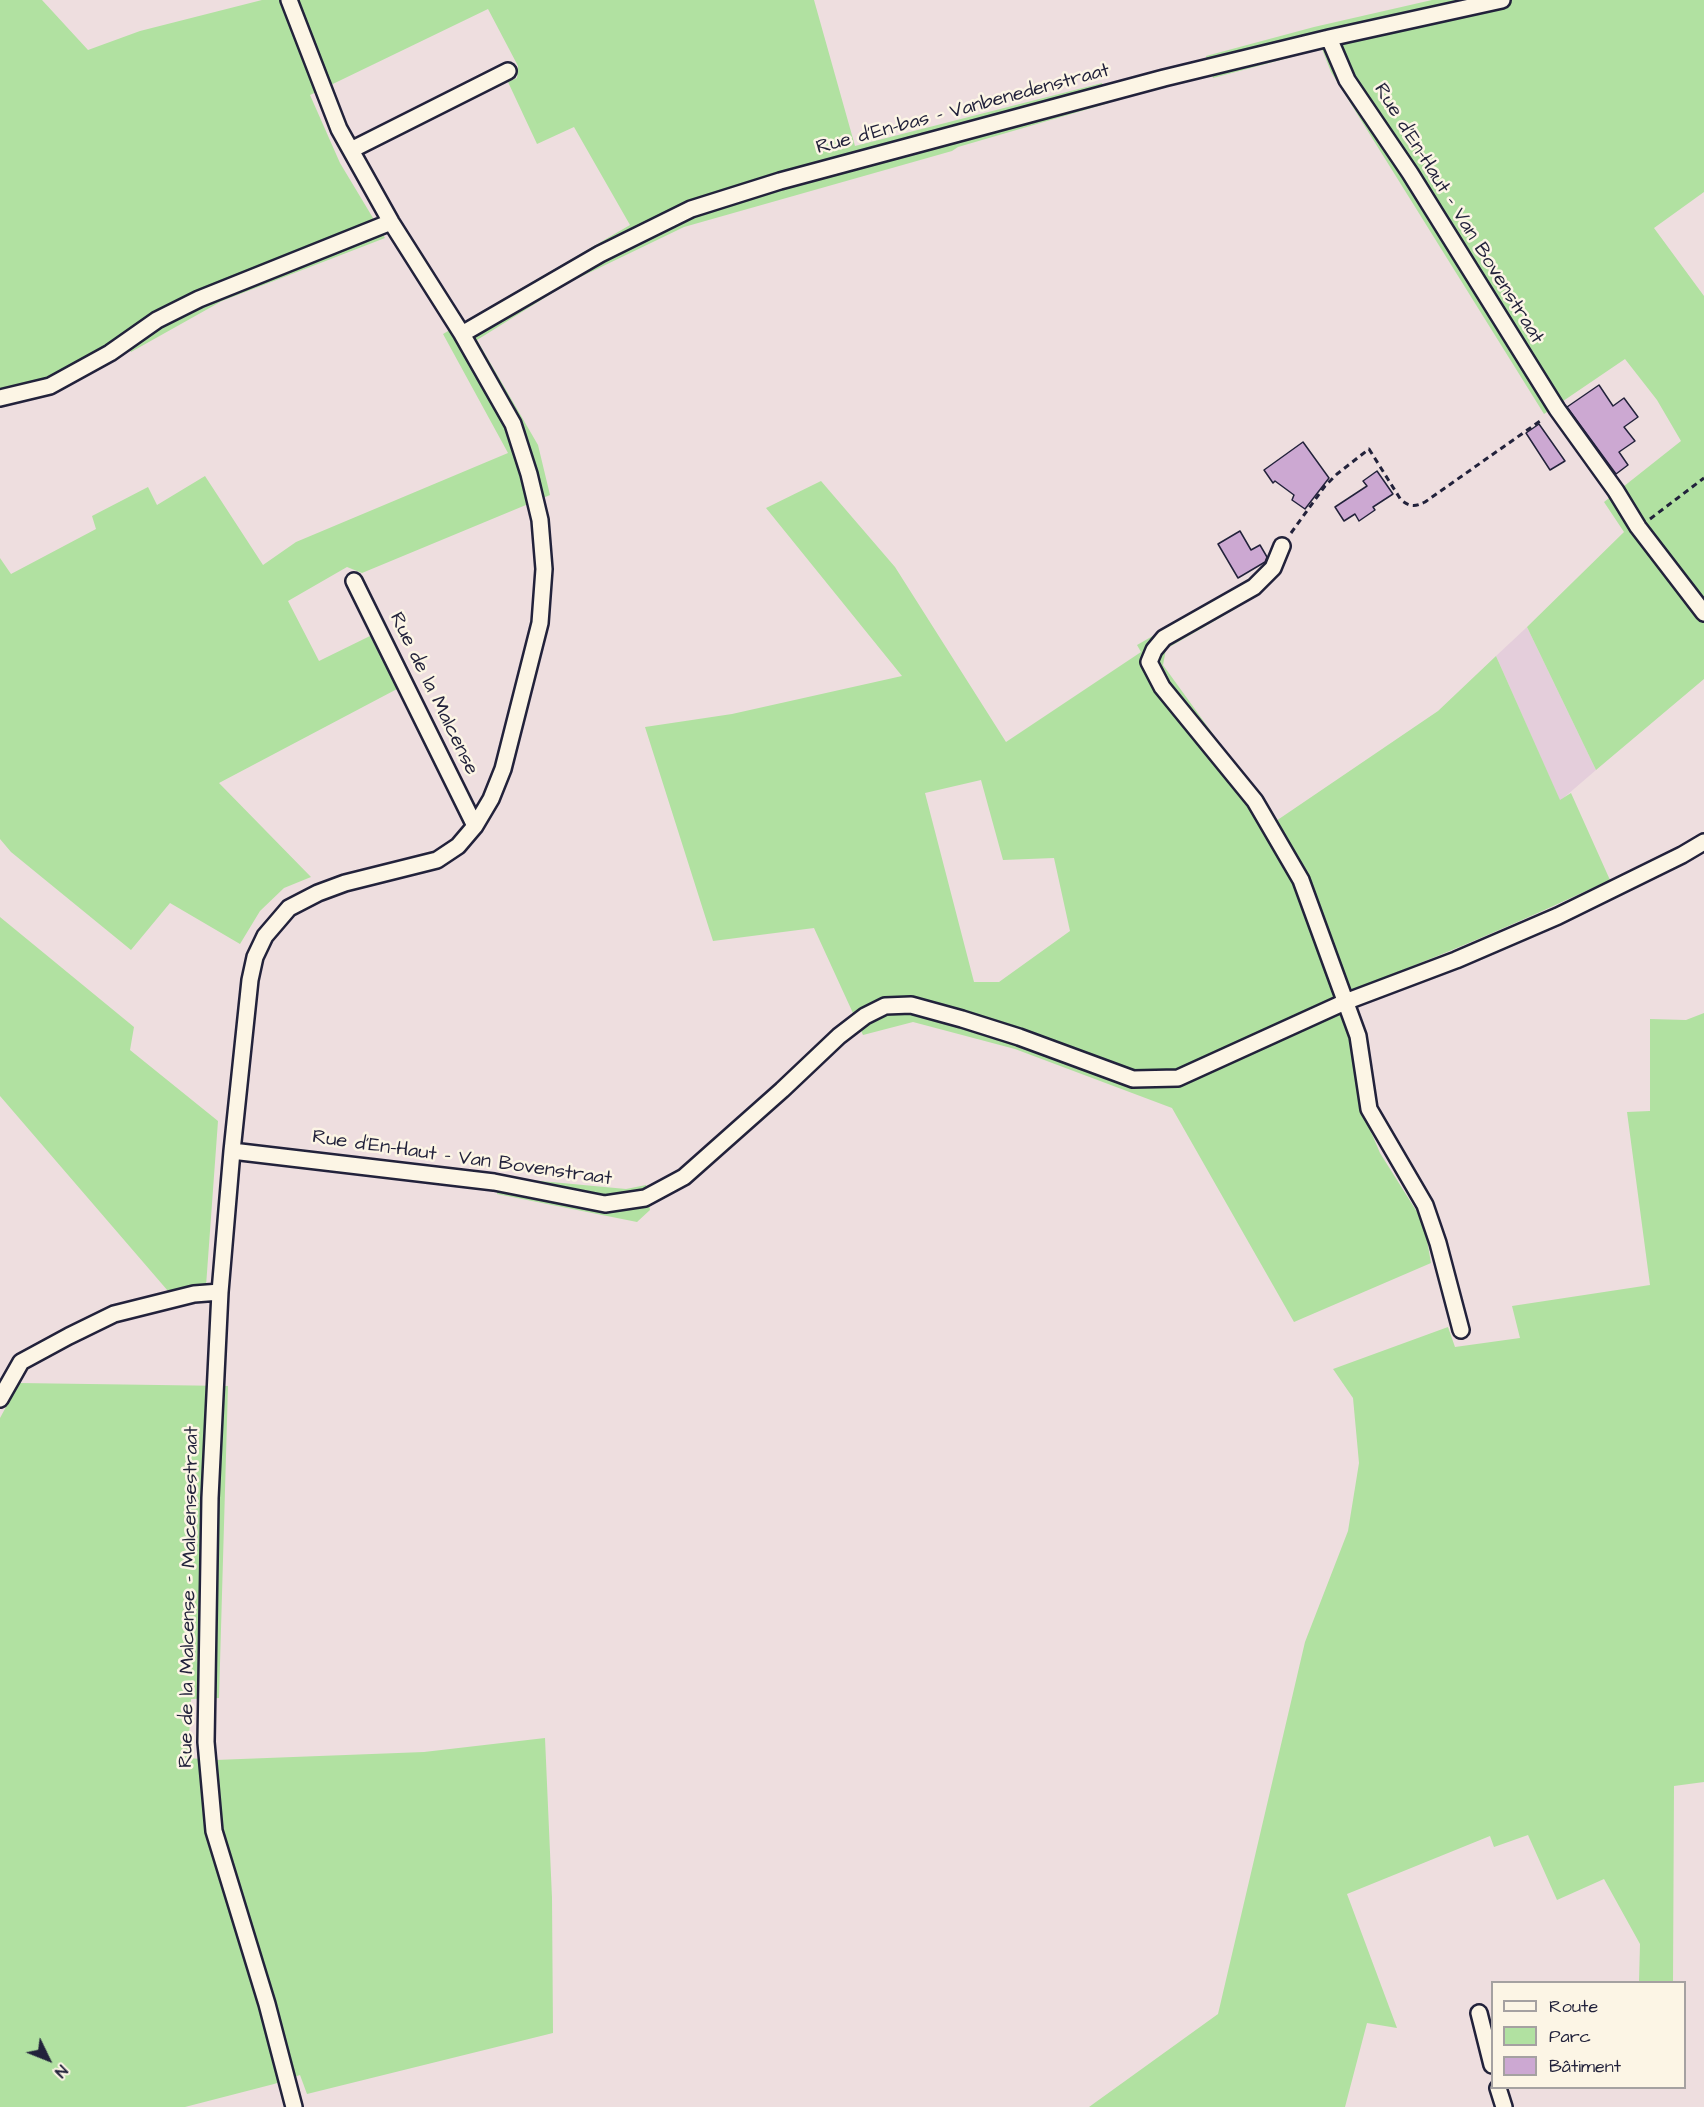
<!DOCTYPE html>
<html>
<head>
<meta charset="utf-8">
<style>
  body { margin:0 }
  #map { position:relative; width:1704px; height:2107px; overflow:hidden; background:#eededf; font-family:"Architects Daughter",sans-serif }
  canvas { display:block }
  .legend { position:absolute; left:1491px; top:1981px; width:195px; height:108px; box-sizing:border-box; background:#fcf5e5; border:2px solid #a5a1a1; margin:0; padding:8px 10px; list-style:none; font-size:18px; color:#22223b }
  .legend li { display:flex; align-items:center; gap:12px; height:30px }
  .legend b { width:30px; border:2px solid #a5a1a1 }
  .north { position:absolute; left:18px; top:2029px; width:60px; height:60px; -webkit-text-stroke:4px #fcf5e5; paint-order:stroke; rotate:133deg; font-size:16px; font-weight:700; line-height:24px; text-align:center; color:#22223b }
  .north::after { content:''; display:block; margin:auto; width:21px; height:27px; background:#22223b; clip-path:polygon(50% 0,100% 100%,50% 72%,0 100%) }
</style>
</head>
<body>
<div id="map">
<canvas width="1704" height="2107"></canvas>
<ul class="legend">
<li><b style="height:8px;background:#fcf5e5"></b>Route</li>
<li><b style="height:16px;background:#b1e1a1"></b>Parc</li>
<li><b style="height:16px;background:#cca8d2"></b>Bâtiment</li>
</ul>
<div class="north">N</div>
</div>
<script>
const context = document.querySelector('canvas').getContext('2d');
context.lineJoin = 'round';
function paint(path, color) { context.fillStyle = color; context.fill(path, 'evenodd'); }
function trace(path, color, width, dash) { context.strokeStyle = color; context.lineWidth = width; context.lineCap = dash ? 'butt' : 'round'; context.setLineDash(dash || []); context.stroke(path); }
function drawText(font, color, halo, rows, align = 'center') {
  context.font = font + ' "Architects Daughter",sans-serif'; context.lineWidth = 5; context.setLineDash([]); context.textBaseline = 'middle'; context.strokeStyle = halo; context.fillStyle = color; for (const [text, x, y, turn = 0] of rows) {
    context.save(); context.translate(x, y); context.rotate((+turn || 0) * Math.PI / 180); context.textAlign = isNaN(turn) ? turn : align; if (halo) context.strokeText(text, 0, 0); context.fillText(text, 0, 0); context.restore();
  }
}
paint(new Path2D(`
  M1527,627l69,143 -36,31 -64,-145z`), '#e4cedb');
paint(new Path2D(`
  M0,0h42l46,50 52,-19 122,-31h552l41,146 247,-63 7,20 -151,44 -6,4 -268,76 -114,55 -93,58 61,105 12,50 -188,78 -15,-6 -59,34 31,60 51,-25 27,53 -178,94 92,94 -27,11 -24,23 -20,33 -70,-41 -39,47 -120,-98 -11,-13v-281l11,16 85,-45 -4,-13 56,-29 9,18 48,-29 58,89 33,-23 212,-89 -65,-119 187,-109 -56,-98 -37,17 -29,-62 9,-4 1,-12 -30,-57 -178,86 30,68 45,75 -163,63 -91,51 -9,-13 -78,45 -44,9z
  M1432,0h272v192l-50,36 50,68v383l-108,91 -69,-143 97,-95 -20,-30 77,-61 -24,-41 -32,-41 -81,55 -213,-342 -9,-23 -109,29 -7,-22 108,-29z
  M821,481l74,86 111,175 135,-90 -4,-7 91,-52 9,15 -71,41 -3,16 113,156 162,-110 58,-55 64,144 11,-7 39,87c-90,42 -181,81 -274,116l15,44 12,73 17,40 44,70 7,40 -137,59 -122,-214 -157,-59 -102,-27 -50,13 -49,-107 -101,13 -68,-214 87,-13 170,-38 -136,-168zM981,780l22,80 51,-2 16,73 -71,51h-25l-49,-189z
  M0,917l134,110 -4,23 88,71 -12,165 -38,5 -168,-195z
  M1704,1013v769l-30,4 -1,196h-34l1,-38 -36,-65 -47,21 -29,-65 -34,12 -4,-11 -143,58 50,134 -30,-5 -22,84h-256l129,-93 87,-372 43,-111 11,-68 -6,-65 -20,-29 115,-42 7,20 65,-9 -8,-32 138,-21 -23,-173 23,-1v-92l36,1z
  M498,1177l128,12 20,-4 4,25 -13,12 -140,-28z
  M19,1383l209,3 -9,312 -28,1 -3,59 27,2 209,-8 121,-14 7,160 1,135 -246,61 -7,-19 -26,9 -89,23h-185v-689z`), '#b1e1a1');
const building = new Path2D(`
  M1599,385l14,21 11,-8 14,19 -14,10 11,14 -16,11 9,13 -12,9 -49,-67z
  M1539,424l26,37 -15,9 -24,-37z
  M1303,442l26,36 -24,31 -13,-9 2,-5 -19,-14 -2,2 -9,-13z
  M1377,471l16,23 -20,13 2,3 -16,11 -4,-7 -11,7 -9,-14 32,-21 -4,-5z
  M1240,531l11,19 9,-5 7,12 -2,5 -27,16 -20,-34z`);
paint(building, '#cca8d2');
trace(building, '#22223b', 1.5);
const minor = new Path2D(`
  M289,0l50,129 52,93 71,112 51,90 16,50 11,46 4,49 -4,54 -37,146 -12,30 -16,27 -17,20 -21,14 -92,23 -27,10 -29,15 -24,28 -10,21 -5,23 -18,171 -12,141 -10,206 -4,244 8,89 53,173 27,103
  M1329,38l18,42 63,93 147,236 59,82 22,36 66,86
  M351,150l157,-79
  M462,334l138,-80 91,-45 89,-28 384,-103 165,-40 173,-38
  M0,398l50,-12 60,-33 47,-33 42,-21 192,-77
  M1282,546l-9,22 -19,19 -90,51 -10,12 -5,12 13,25 93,114 46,79 57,156 11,73 56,96 13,38 23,87
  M354,581l121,245
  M232,1151l262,31 111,22 40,-6 39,-21 98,-87 57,-54 26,-20 20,-10 26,-1 51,14 57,18 114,42 45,-1 167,-76 111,-42 102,-44 124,-61 22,-13
  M0,1399l21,-37 48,-26 45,-22 80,-20 26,-2
  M1479,2013l13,52
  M1498,2088l6,19`);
trace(minor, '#22223b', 20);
trace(new Path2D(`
  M1650,519l54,-41
  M1291,533l34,-47 12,-12 32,-25 32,51c9,7 14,7 24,2l118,-83`), '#22223b', 3, [6, 4.5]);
trace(minor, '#fcf5e5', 15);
drawText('20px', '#22223b', '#fcf5e5', [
  ["Rue d'En-bas - Vanbenedenstraat",963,110,-15],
  ["Rue d'En-Haut - Van Bovenstraat",1458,214,58],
  ["Rue de la Malcense",433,694,64],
  ["Rue d'En-Haut - Van Bovenstraat",462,1159,8],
  ["Rue de la Malcense - Malcensestraat",190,1597,-89]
]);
</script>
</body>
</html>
